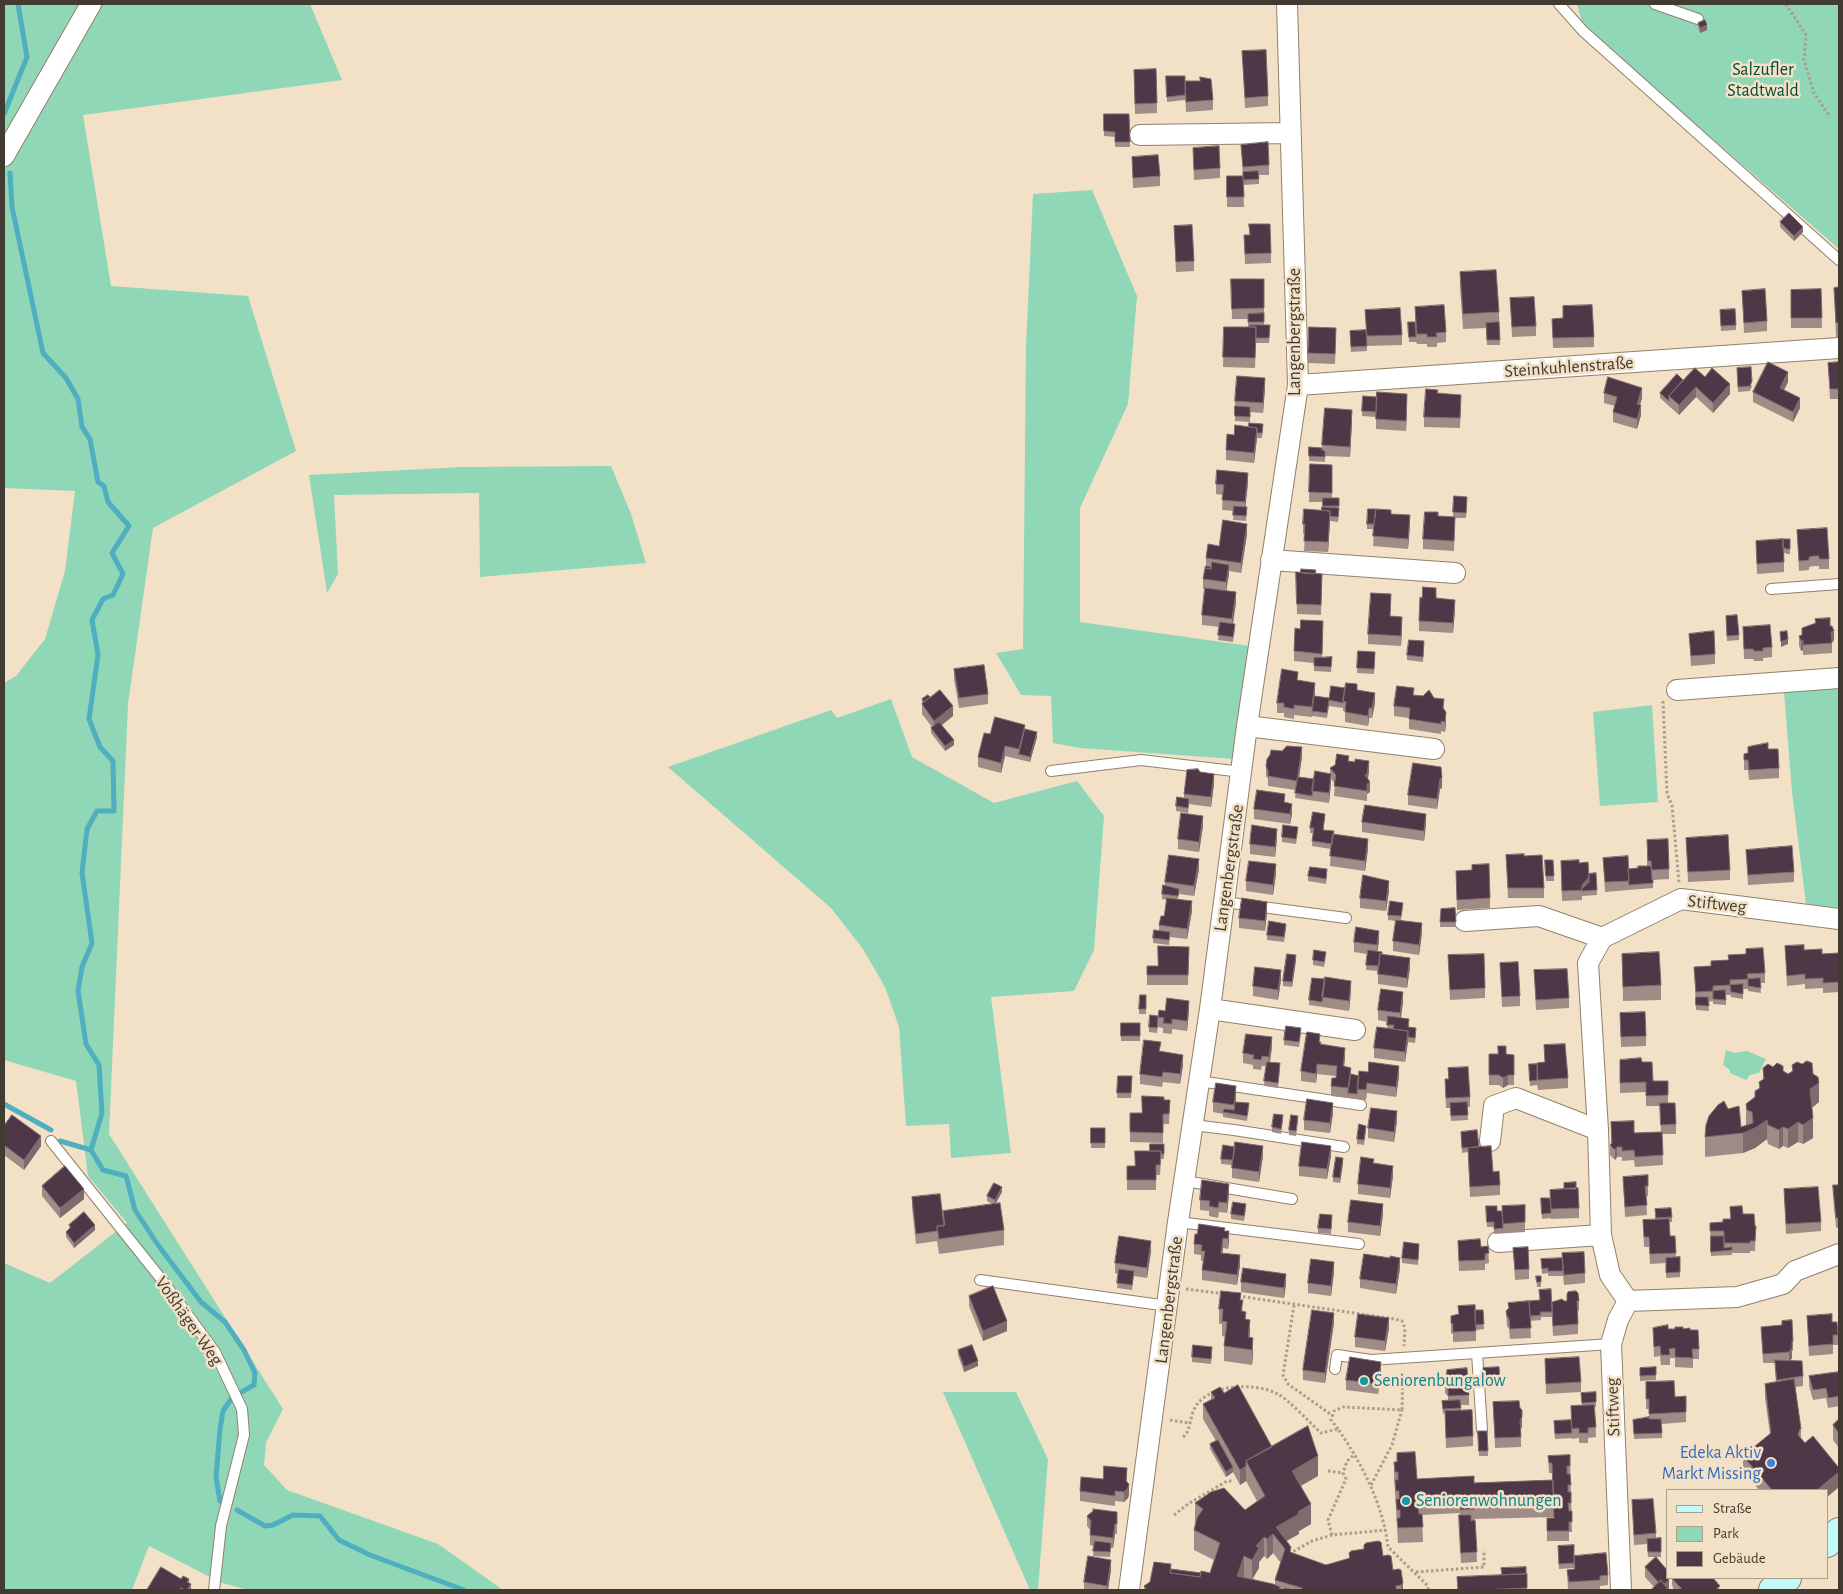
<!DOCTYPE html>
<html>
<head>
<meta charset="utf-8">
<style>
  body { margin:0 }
  #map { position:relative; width:1843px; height:1594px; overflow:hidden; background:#f2e1c7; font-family:"Alegreya Sans",sans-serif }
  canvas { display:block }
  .frame { position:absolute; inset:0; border:5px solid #423b31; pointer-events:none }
  .legend { position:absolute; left:1666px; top:1489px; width:162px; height:90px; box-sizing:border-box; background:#f2e1c7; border:1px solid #ac9f8b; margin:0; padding:6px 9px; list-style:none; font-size:15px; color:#423b31 }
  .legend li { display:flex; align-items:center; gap:10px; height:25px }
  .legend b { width:25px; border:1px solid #ac9f8b }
</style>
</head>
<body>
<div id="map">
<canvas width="1843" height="1594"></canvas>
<div class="frame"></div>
<ul class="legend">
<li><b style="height:6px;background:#c2fafa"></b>Straße</li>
<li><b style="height:14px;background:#90d7b7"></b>Park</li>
<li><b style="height:14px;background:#4e3746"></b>Gebäude</li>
</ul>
</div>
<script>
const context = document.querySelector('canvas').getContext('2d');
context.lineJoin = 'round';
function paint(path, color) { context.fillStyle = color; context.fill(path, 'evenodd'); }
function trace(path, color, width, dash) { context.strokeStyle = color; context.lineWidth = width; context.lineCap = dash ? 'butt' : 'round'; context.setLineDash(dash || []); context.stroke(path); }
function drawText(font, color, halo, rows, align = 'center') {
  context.font = font + ' "Alegreya Sans",sans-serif'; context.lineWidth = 5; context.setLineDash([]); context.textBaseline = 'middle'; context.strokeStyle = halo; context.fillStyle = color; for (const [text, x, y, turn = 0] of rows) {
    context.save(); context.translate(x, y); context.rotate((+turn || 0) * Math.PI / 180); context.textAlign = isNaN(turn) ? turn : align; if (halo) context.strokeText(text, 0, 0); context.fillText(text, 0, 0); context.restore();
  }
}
paint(new Path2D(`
  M4,4h306l32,76 -259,35 28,171 137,10 48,155 -143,77 -25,176 -19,430 174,275 -17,34 -2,22 23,25 151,54 65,46h-254l-27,-7 -73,-37 -17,44h-128v-327l46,20 77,-60 -39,-47 -12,-95 -72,-21v-377l12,-7 29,-37 20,-68 10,-80 -71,-3z
  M1577,4h262v245l-256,-223z
  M1092,190l45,106 -9,108 -48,104v114l170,24 -16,113 -154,-11 -27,-5 -2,-47 -30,-1 -25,-42 27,-4 3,-302 7,-153z
  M611,466l20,48 15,49 -166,14 -1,-84 -145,2 4,79 -11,19 -18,-118 153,-8z
  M1839,688v220l-33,-4 -14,-112 -8,-100z
  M891,699l21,58 82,46 83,-22 27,35 -10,134 -20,41 -83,6 20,156 -60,5 -2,-34 -43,2 -7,-99 -14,-40 -22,-38 -32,-41 -163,-141 163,-57 6,8z
  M1652,705l6,97 -58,4 -7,-94z
  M1726,1050l8,3 13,-2 19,8 -7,14 -9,2 -4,5 -16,-7v-3l-7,-5z
  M943,1392h73l32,67 -10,131h-8z`), '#90d7b7');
trace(new Path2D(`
  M4,114l23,-57 -9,-53
  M10,173l2,34 31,146 23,25 12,21 4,28 8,12 8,43 6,4 4,16 21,24 -17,27 11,21 -10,21 -10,4 -11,21 6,35 -9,64 11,28 13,14 1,50h-17l-10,18 -5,44 10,70 -10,24 -4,24 8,53 13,21 3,48 -11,37 12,20 23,6 9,34 23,35 43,57 24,20 19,28 11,23 -1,12 -16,9
  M4,1104l47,26
  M60,1141l31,9
  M220,1501l-4,-24 4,-48 3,-18 8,-12
  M237,1510l28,16 8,-1 20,-10 27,1 19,24 31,15 94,35`), '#4faebf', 5);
const lane = new Path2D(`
  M1559,4l24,27 256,229
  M1655,4l43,15
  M1771,589l68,-5
  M1051,771l90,-11 101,12
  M1224,902l122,16
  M1199,1081l162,24
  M1193,1125l41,5 110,17
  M51,1141l111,139 53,72 27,57 2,26 -23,91 -7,64
  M1185,1181l107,18
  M1178,1222l181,22
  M980,1280l188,26
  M1477,1353l5,77
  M1335,1369l2,-14 34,5 240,-16`);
const street = new Path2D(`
  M1140,135l150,-2
  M4,156l87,-152
  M1298,385l541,-37
  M1271,560l184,13
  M1677,690l162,-12
  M1247,726l187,23
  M1465,921l74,-5 63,22 79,-39 158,20
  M1602,938l-14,25 10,167 3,105 9,40 18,26 -10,19 -7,24 10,246
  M1210,1009l145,21
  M1490,1141l4,-35 22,-8 82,32
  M1498,1242l103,-7
  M1628,1301l109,-4 46,-13 12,-13 44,-17
  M1129,1590l49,-368 32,-213 37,-283 51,-341 -11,-381`);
const secondary = new Path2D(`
  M1827,1543l12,-11
  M1773,1590l14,-12`);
trace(lane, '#91816a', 12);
trace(street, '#91816a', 22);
trace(secondary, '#91816a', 30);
trace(new Path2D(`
  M1786,4l20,31 -2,25 10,33 16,24
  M1663,701l4,93 5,11 7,78
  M1186,1289l39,5
  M1238,1296l157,23 7,2 3,7 -1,18
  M1294,1305l-11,70 5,9 45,32
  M1170,1420l19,3
  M1338,1429l-7,-9 3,-9 9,-4 59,3 1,-40
  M1183,1437c9,-7 6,-24 15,-34 18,-20 58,-20 80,-9 10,5 33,30 43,39l17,-4c24,35 45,75 50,118l40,39v4
  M1328,1471l15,2
  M1371,1485l21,-40 10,-35
  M1174,1515l14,-11 39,-23h7
  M1332,1535l-4,-15 18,-41 -3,-6 4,-12 8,-7
  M1289,1554l23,-13 20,-6 54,-5
  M1416,1572l68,-5v-17`), '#aa9d8a', 3, [2.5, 2.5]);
trace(lane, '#fff', 10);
trace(street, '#fff', 20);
trace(secondary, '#c2fafa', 28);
paint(new Path2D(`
  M1698,23l9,7 -7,3 -2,-5z
  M1242,51l26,45v10l-23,2z
  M1156,69l1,44 -22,1 -1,-44z
  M1166,76l19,5h15l13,19v10l-27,2 -1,-19v7l-18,2z
  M1104,114h25l1,33h-15v-10l-11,-1z
  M1241,145l28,20v10h-10v9l-16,1 1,22h-17v-31h16z
  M1193,148l27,20v10l-26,2z
  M1132,157l28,19v10l-27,2z
  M1780,222l23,10 -9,9 -14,-14z
  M1249,224l22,29v10l-26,1 -1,-29h5z
  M1174,226l20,35v10l-18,1z
  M1460,272l39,40 1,33h-13l-1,-17 -23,1 -3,-42z
  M1231,279h33v46h6l-1,18h-13v-3l-1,28 -32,-1 1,-40h24v-8h-16z
  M1839,287v50h-3l-2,-49z
  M1821,289l1,39h-31v-38z
  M1742,291l25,30v10l-23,2z
  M1510,298l26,28v10l-24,1z
  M1415,307l31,25v10l-9,1v4h-10v-3h-10l-1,-2h-7l-1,-20h7z
  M1365,310l37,25v10l-35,1v5l-16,1 -1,-21 16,-1z
  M1720,310l16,15v5l-15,1z
  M1563,318l31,19v10l-41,1 -1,-29z
  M1336,338l-1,26 -27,-1v-10z
  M1839,362v37h-9l-2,-36z
  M1737,368l15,18 -2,5 -12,1z
  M1705,377l25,17 -17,19 -17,-16 -17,18 -19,-17v-5l23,-13z
  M1788,382l-4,8 16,18 -7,14 -40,-20v-10z
  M1265,388l-2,25 -13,-1v10l-15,-1v-20z
  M1438,393l23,12 -1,23 -36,-1v-10z
  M1604,393l38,5 -2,6 1,11 -4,14 -24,-7v-10l2,-6 -11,-3z
  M1363,396l44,8 -1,27 -30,-2v-12l-14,-1z
  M1325,408l27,12 -2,37 -25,-1v6l-16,-1v-14l13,1z
  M1263,429l-1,9h-5l-3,25 -28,-3v-10l8,-15z
  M1310,464l22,1v33h7v15l-1,9 -8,-1 -2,31 -24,-1 1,-17h-2v-10l19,-14 1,-3v-5h-14z
  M1248,483l-3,24 2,5 -1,9 -13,-1 1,-9 -12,-1 1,-15 -7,-1v-10z
  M1454,496l13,6 -1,16h-11l-1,33 -31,-2v-10l30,-22z
  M1391,514l19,11 -2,24 -35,-3 1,-17h-7v-5z
  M1797,530l32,29v10h-10v-3h-5l-5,1v3l-10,1z
  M1247,534l-6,39 -12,-2 -3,19 10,12 -3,22 2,5 -2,13 -15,-2 2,-13 -18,-2v-10l3,-26h-2v-10l3,-13v-8l13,-12z
  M1790,539v15h-4v-1h-2v19l-27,2 -1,-33z
  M1296,572l20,2 6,10 -1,31 -24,-1z
  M1436,599l19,11 -2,23 -34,-2v-10z
  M1391,604l-1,12 12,11 -1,19 -33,-2v-10z
  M1815,619l15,7 4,15h-2v12l-29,2v-5l-2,1 -2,-5v-10l3,-1v-7l13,-4z
  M1726,621l13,14v5l-12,1z
  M1743,627l29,20v10l-9,1v3h-9l-1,-2h-9z
  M1323,631l-1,27 10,-1 -1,15 -17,-1v-8l-20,-2v-10z
  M1689,634l26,20v10l-24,2z
  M1424,641l-1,21 -16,-2v-5z
  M1358,651l17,1 -1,22 -17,-1z
  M954,669l34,25v10l-29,4 -5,-29z
  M1298,680l17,13v3l14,2 28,-8 18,13 -3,15h-3l-1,8 -23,-4v-11h-2v-3l-14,-2 -2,12 -15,-2v-1v2l-18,-2v4l-10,-2v-4h-7v-10z
  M1414,695l20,3 10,11 2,13 -1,10 -4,-1v3l-32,-5v-11l-15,-2v-10z
  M930,697l23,19 -11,9 12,20 -9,6 -14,-18v-5l1,-1 -10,-13v-15z
  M1025,730l12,7 -7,25 -25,-6 -4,17 -23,-6v-10l12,-23z
  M1748,747l20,2 11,19v10l-30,2 -1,-10h-4v-16l4,-1z
  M1302,757l-3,20 15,2 16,-6v-5l19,-7 20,10 -1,8 2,13 -3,2v7l-33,-5 1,-12 -4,-5 -2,24 -34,-5 1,-8 -28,-4v-7l-2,-3v-10z
  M1200,772l14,12 -3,23 -22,-3 -1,9 -12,-2v-5l8,-7v-5z
  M1442,788l-2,1 -3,20 -29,-4v-10z
  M1285,803l7,11 -2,10 -36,-5v-10z
  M1325,819l-2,11 45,19 -3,22 -35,-5 1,-17 -19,-3 1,-13h-3v-5z
  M1362,822l64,2 -2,17 -62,-9z
  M1203,826l-4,26 -21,-3v-10z
  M1298,832l-2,12 -14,-2v-5z
  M1686,838l44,32v10l-42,2z
  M1277,839l-2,18 -25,-3v-10z
  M1647,840l22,29v10l-16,1v8l-48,4 -2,-34 25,12 19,-4z
  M1746,850l48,22v10l-46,3z
  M1506,855l18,1 20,32v10h-36z
  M1545,860h8l1,21h-8z
  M1561,861l18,2 10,11 7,-1 1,22 -15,1v4l-20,1z
  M1199,869l-5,27 -15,-2 -1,5 14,12 -5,28 -17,-2 -1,8 -16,-2v-5l6,-8v-5l5,-9 3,-16 -5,-1v-5l3,-8v-4z
  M1472,870l18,28v10l-33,2 -1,-39z
  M1276,874l-3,21 -27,-4v-10z
  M1327,874l-1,10 -18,-3v-5z
  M1389,891l-3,20 -26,-3v-10z
  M1403,908l-2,12 21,13 -3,22 -26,-4v-10l3,-20 -8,-1v-5z
  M1455,908l1,19h-16l1,-18z
  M1267,912l-2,19 -26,-3v-10z
  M1286,929l-2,13 -17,-2v-5z
  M1379,941l-2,10 33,17 -3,20 -29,-4v-13l-12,-1 1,-16 -13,-2v-10z
  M1785,946l37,8 17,-1v39l-16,1v-5l-18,1v-5l-18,2z
  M1189,947l-1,38h-41v-19h11z
  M1746,949l19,24v10h-5l1,10 -13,-2v-2h-5v10l-12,-2 -1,-3v1h-4v10l-13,-1v-3l-5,1 1,9 -13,-1 -2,-43 17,-1 17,-6v-5l18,-1z
  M1622,954l39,31v15l-38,1z
  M1448,955l37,33v10l-35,2z
  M1326,957l-2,10 -11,-2v-5z
  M1296,960l-4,27 -9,-1v-5z
  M1500,963l20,33v10l-18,1z
  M1534,970l35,28v10l-33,2z
  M1281,980l-3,20 -25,-4v-10z
  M1351,991l-2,20 -40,-6v-5z
  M1146,995v19h-7v-5z
  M1403,1002l-2,16 8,6 -1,3 8,6 -1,10 -7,-1 -3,20 -31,-4v-10l13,-20 1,-6 -10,-2v-10z
  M1165,1011h24l-2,20 -15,-2v5l-9,-1v-5l-5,-1 -1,6 -8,-1v-5l9,-11z
  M1620,1013l26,23v10l-25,1z
  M1121,1023h19v18h-19z
  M1301,1033l-2,14 -15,-2v-5z
  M1320,1042l1,2 24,14 -1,9 7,7 8,2h40l-3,21 -29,-4 -1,7 -35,-4v-10l5,-8v-2l-19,-2 -1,9 -15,-2v-10z
  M1544,1045l24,33v10l-30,2 -1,-6v1l-7,1 -1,-22 16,-2z
  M1272,1047l-2,15 10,6 -2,20 -14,-2 2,-20h-4l-1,4 -8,-1v-4l-10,-2v-10z
  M1161,1052l22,13 -3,19 -17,-2 -1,5 -22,-3v-10z
  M1489,1054l25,1v30h-6l-5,3 -4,-3h-10z
  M1620,1060l22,2 11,19h15v22l8,21v10h-14l1,31 -28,2 -1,-7 -12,1v-4h-5l-2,3 -5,-5v-10l1,-2v-21l23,11 27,-1 -1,-26h-14v-14l-26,1z
  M1792,1065l21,9 6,28 -7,6 1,30 -10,6 -5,-2 -10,6 -5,-2 -4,3 -11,-5 -1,-5 -12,9 -12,5 -38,4v-20l23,-28 13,18 5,-2v-21l9,-7 4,-9 4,-8v-12l20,3 5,3 4,-3z
  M1448,1068l22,29v10h-3l1,13 -17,1 -1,-13h-4l-1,-19v-10h3z
  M1118,1076h14l-1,22h-14z
  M1236,1096v6l13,6 -2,13 -24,-4v-3l-10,-2v-10z
  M1164,1100h6l-1,24h-6v19l-33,-1v-29h12z
  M1333,1113l-3,20 -26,-3v-10z
  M1283,1120l-2,14 -9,-2v-5z
  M1298,1121l-2,15 -7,-1v-5z
  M1397,1121l-3,21 -26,-4v-10z
  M4,1126l37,20 -17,24 -20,-15z
  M1091,1128h14v20h-14z
  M1366,1131l-2,14 -7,-1v-5z
  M1461,1132l18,15 14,25 7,13v10l-30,2 -2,-45 -6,1z
  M1164,1144v15h-3l-1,16h-4v15h-29v-24h8l15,-15z
  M1263,1156l-4,26 -27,-4v-13l-11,-1v-5z
  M1331,1156l-4,23 -28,-3v-10z
  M1343,1163l-3,20 -7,-1v-5z
  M1374,1164l19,12 -3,22 -32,-4v-10z
  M1623,1177l25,9v10h-2l1,19 -22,2z
  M1833,1185h6v42l-3,1z
  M42,1186l42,13 -24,19 -18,-22z
  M1576,1189l3,19v10l-28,1v-1l-9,1 -1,-21h9v-8z
  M1784,1189l37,33v9l-35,3z
  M1002,1192l-7,12 9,26v15l-65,9 -2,-13 -21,3 -4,-37v-10l31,20 50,-13 -6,-3v-5z
  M1229,1194l-2,19 -8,-1 -1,6 -9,-2v-5l-9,-1v-10z
  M1486,1206l39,16v10l-31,2v-7h-7z
  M1730,1207l13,7 12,12h1l-1,25h-5v2h-18v2l-21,1 -1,-33 13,-1 7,-3z
  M1246,1209l-2,12 -13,-2v-5z
  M1655,1209l17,8v5h-3l1,14h5l1,21h4v20l-14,1v-15l-16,1 -1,-17h-5l-1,-27h12z
  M1383,1214l-3,22 -32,-4v-10z
  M1332,1220l-1,14 -13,-1v-5z
  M69,1225l26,5 -21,18 -8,-11v-5l3,-3z
  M1225,1231l4,10 -1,8 -5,-1 -1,5 18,12 -3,20 -35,-5v-10l2,-9h-3v-6l-7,-1v-10l3,-10z
  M1458,1241l23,6 7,-1 1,17 -4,1v6l-26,1z
  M1419,1244l-1,21 -16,-2v-5z
  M1513,1248l16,21v10l-14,1z
  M1151,1251l-4,27 -13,-2 -2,14 -15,-2 2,-14 -4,-1v-10z
  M1541,1259l44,14v10l-21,2 -1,-9h-15v-3l-6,1z
  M1400,1268l-4,26 -36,-6v-9z
  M1334,1272l-3,24 -23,-3v-10z
  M1536,1276h5v11h-4z
  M1241,1282l45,2 -2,14 -43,-6z
  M1567,1294l12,7v10h-1v23l-25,2 -1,-20v1h-11v3l-11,1 1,17 -21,1 -1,-10 -2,-3 -1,-15 46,-8 15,-2z
  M969,1296l38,35 -24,10 -14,-35z
  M1241,1300l2,11 3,8 4,16v3l3,15 -1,12 -28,-4v-15l1,-9 -3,-1v-12h-3v-15z
  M1475,1310h8l1,19 -8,1v11l-23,1v-8l-2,-1v-17z
  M1807,1316l25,6 6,13v10h-5v9l-24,2z
  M1334,1323l-9,60 -22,-3v-10z
  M1761,1327l32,14v10h-1v7l-2,3 13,15v10l-8,1 6,42v10l4,4 34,25v19l-12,10v-7h-68l-16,-20v-14l27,-22 -5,-36v-14l11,-2 -1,-12v-7h-12z
  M1389,1328l-4,23 -30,-4v-10z
  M1653,1328l15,1h15l7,1 9,19v10h-6v9l-18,-1v-9h-5v7h-9l-1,-9 -6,1z
  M958,1350l20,16 -14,6 -6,-17z
  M1212,1352l-1,12 -19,-2v-5z
  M1545,1359l36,23v10l-35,2z
  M1499,1367l1,19 -16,1 -1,-19z
  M1656,1367v13l-16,1v-13z
  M1381,1371l-3,23 -32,-4v-10z
  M1839,1372v34l-11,2 -2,-10 -13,2 -4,-14v-10z
  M1646,1382l29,15 11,15v10l-24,2v14l-28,1 -1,-19 16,-2v-9h-3z
  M1445,1383l24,12v10h-9l1,5 12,26v10l-27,2 -1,-35 -2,1 -1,-13h6v-5l-3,-3z
  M1211,1392l13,1 48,54 46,29 -17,10 10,38 -12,7v3l-13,7 5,12 35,12 23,-6v-6l15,-4v-4l19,11 10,14 6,-1 4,21h-259v-4l27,-14 39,1 4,-13 -20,-10v-20l2,-7 -1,-1v-19l50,7 12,-9 -11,-20 -6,4 -7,-13 -7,5 -16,-28v-5l6,-3 -13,-22v-15l8,-5zM1273,1553l8,10 -6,17v5l-23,-6 7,-11v-6l5,-6 3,3z
  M1596,1392v15h-1l1,30 -8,1v5h-9v-5l-7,1v-1l-17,1 -1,-18 17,-1v-14l11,-1 -1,-12z
  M1493,1402l27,6 2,19 -1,2v18l-26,1z
  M1839,1419v29l-6,-8v-15z
  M1478,1431h9l1,25h-9z
  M1397,1453l20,26 57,4 79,-3 -1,-7h-3l-1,-17 22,-1 2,77h-3v9h-22v-23h7v-1l-79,2 2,43 -16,1 -2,-38v-10h1v-2l-38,2 1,27 -25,1 -4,-67v-14h3z
  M1127,1478v4l2,12 -1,4 -4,4 -9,-1v5l-35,-5v-10l23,-12z
  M1632,1500l24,33v5l5,14v5h-13l-1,-13 -13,1z
  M1117,1512v22h-2l-2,14h-2l-1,9 -17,-1 1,-10 -4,-1v-15l-3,-4v-10z
  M1558,1551l16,6 34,18v10l-8,1v4h-32l-1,-20 7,-1v-1l-15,1z
  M1526,1567l1,23h-70v-13l44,-2z
  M1645,1567l24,23 -15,-3 -9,-10z
  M1111,1570l-3,20h-24v-8z
  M1672,1578h41l7,12h-46l-1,-2 -1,-4z`), '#a08c86');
paint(new Path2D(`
  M1707,25v5l-7,3v-5z
  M1803,227v5l-9,9v-5z
  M1788,372v10l-8,16v-10z
  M1265,378v10l-2,25v-10z
  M1730,384v10l-17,19v-10z
  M1696,387v10l-17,18v-10z
  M1642,388v10l-5,16v-10z
  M1407,394v10l-1,27v-10z
  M1800,398v10l-7,14v-10z
  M1641,405v10l-4,14v-10z
  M1352,410v10l-2,37v-10z
  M1257,428v10l-3,25v-10z
  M1248,473v10l-3,29v-10z
  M1330,511v10l-2,31v-10z
  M1410,515v10l-2,24v-10z
  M1247,524v10l-6,39v-10z
  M1229,565v10l-3,17v-10z
  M1236,592v10l-4,27v-10z
  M1455,600v10l-2,23v-10z
  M1402,617v10l-1,19v-10z
  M1834,631v10l-3,1v-10z
  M1788,639v5l-7,3v-5z
  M1803,640v10l-2,1v-10z
  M1315,683v10l-3,24v-10z
  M1375,693v10l-3,15v-10z
  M953,706v10l-19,15v-10z
  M1369,708v10l-1,8v-10z
  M1446,712v10l-1,10v-10z
  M1025,725v10l-6,19v-5z
  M1037,732v5l-7,25v-5z
  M954,740v5l-9,6v-5z
  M1005,746v10l-4,17v-10z
  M1302,747v10l-5,34v-10z
  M1369,761v10l-2,13 -2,-9z
  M1214,774v10l-3,23v-10z
  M1331,774v10l-2,19v-10z
  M1442,778v10l-2,1 -3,20v-10l3,-20z
  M1370,782v10l-3,2v7v-17z
  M1292,804v10l-2,10v-10z
  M1426,814v10l-2,17v-10z
  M1203,816v10l-4,26v-10z
  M1277,829v10l-2,18v-10z
  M1368,839v10l-3,22v-10z
  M1199,859v10l-5,27v-10z
  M1276,864v10l-3,21v-10z
  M1589,877v10l-7,4v-6z
  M1389,881v10l-3,20v-10z
  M1192,901v10l-5,28v-10z
  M1267,902v10l-2,19v-10z
  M1422,923v10l-3,22v-10z
  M1379,931v10l-2,14v-10z
  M1296,955v5l-4,27v-5z
  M1410,958v10l-3,20v-10z
  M1281,970v10l-3,20v-10z
  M1351,981v10l-2,20v-10z
  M1403,992v10l-3,21v-10z
  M1189,1001v10l-2,20v-10z
  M1409,1019l-1,22 -3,21v-10z
  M1272,1037v10l-3,20v-10z
  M1345,1048v10l-2,18v-10z
  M1183,1055v10l-3,19v-10z
  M1317,1064v10l-1,9v-9z
  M1399,1066v10l-3,21v-10z
  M1508,1075v10l-5,3v-10z
  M1819,1083v19l-9,7v-20z
  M1236,1086v10l-2,19v-10z
  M1333,1103v10l-3,20v-10z
  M1397,1111v10l-3,21v-10z
  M1813,1118v20l-10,6v-19z
  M1767,1120v19l-12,9 -12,5v-20z
  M1798,1122v20l-10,6v-19z
  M1783,1127v19l-4,3v-19z
  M41,1136v10l-17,24v-10z
  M1263,1146v10l-4,26v-10z
  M1331,1146v10l-4,23v-10z
  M1617,1147v10l-2,3v-10z
  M1343,1158v5l-3,20v-5z
  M1393,1166v10l-3,22v-10z
  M1229,1184v10l-2,19v-10z
  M1002,1187v5l-7,13v-5z
  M84,1189v10l-24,19v-10z
  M1383,1204v10l-3,22v-10z
  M95,1225v5l-21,18v-5z
  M1229,1231v10l-1,8v-10z
  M1223,1238v10l-2,15v-10z
  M1151,1241v10l-4,27v-10z
  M1240,1255v10l-3,20v-10z
  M1400,1258v10l-4,26v-10z
  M1334,1262v10l-3,24v-10z
  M1286,1274v10l-2,14v-10z
  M1334,1313v10l-9,60v-10z
  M1389,1318v10l-4,23v-10z
  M1250,1320v15l-2,14v-12z
  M1007,1321v10l-24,10v-10z
  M1253,1338v15l-1,12v-15z
  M1792,1348v10l-3,4v-10z
  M978,1361v5l-14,6v-5z
  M1381,1362v9l-3,23v-10z
  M1522,1417v10l-2,3v-10z
  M1318,1456v20l-26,14v-19z
  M1246,1466v15l-6,4v-15z
  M1233,1467v5l-7,5v-5z
  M1127,1468v10l-1,12 3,-6v10l-1,4 -4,4v-10z
  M1839,1472v15l-12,10v-7h-10z
  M1311,1504v20l-12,7v3l-18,10 -5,-17 22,-15z
  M1115,1524v10l-2,14v-10z
  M1273,1534v19l-6,6v-20z
  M1264,1537v19l-5,6v6l-7,12v-20l4,-14z
  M1244,1556v20l-5,14 -2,-14z
  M1111,1560v10l-3,20h-1v-4z
  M189,1579v9l2,-4v6h-4v-8z
  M1669,1580v10h-1l-7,-5z
  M1403,1583v7h-2v-5z`), '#7f6a6d');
const building = new Path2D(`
  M1705,20l2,5 -7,3 -2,-5z
  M1266,50l2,46 -23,2 -3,-47z
  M1156,69l1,34 -22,1 -1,-34z
  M1166,76h19v19l-18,2z
  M1200,77l11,2 2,21 -27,2 -1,-21h15z
  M1104,114h25l1,28h-15v-10l-11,-1z
  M1268,142l1,23 -26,2 -2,-22z
  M1219,146l1,22 -26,2 -1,-22z
  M1158,155l2,21 -27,2 -1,-21z
  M1258,171l1,8 -16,1v-8z
  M1227,176h16l1,21h-17z
  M1789,213l14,14 -9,9 -14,-14z
  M1249,224h21l1,29 -26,1 -1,-19h6z
  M1192,225l2,36 -18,1 -2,-36z
  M1496,270l3,42 -36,2 -3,-42z
  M1231,279h33v29l-32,1z
  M1839,287v35l-3,1 -2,-35z
  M1765,289l2,32 -23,2 -2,-32z
  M1821,289l1,29h-31v-28z
  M1534,297l2,29 -24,1 -2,-29z
  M1444,305l2,27 -10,1 1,4h-10v-3h-10l-2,-27z
  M1592,305l2,32 -41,1 -1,-19 11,-1v-12z
  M1400,308l2,27 -35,1 -2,-26z
  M1735,309l1,16 -15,1 -1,-16z
  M1264,313v9h-16v-8z
  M1408,322h7l1,15h-7z
  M1499,322l1,18h-13l-1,-17z
  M1250,325h20l-1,13h-13v-11h-6z
  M1224,327h32l-1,31 -32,-1z
  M1309,327l27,1 -1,26 -27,-1z
  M1366,330l1,16 -16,1 -1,-16z
  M1768,362l20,10 -8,16 20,10 -7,14 -40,-20z
  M1839,362v27h-9l-2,-26z
  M1751,367l1,14 -2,5 -12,1 -1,-19z
  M1695,368l10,9 7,-9 18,16 -17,19 -17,-16 -17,18 -10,-9z
  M1677,374l6,6 -14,16v5l-9,-8z
  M1237,376l28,2 -2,25 -28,-2z
  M1608,377l34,11 -5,16 4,1 -4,14 -24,-7 4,-15 -13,-4z
  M1426,389l12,1 -1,3 24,2 -1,23 -36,-1z
  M1377,392l30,2 -1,27 -30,-2z
  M1363,396l14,1 -1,15 -14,-1z
  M1235,406l15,1v10l-15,-1z
  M1325,408l27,2 -2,37 -28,-2z
  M1249,423l14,1 -1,9h-5v-5l-8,-1z
  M1235,425l22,3 -3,25 -28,-3 1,-16 7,1z
  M1309,447l13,1v2l3,1v6l-16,-1z
  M1310,464l22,1v28l-23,-1z
  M1217,470l31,3 -3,29 -23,-2 2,-15 -8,-1z
  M1454,496l13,1 -1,16 -13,-1z
  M1323,498h16v8h-16z
  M1234,506l13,1 -1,9 -13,-1z
  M1322,507l17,1 -1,9 -8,-1v-5l-8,-1z
  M1304,509l26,2 -2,31 -24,-1 1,-17h-2z
  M1368,509h8l-2,15h-7z
  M1376,509l15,1v4l19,1 -2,24 -35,-3z
  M1425,512h13v4l17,1 -1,24 -31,-2z
  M1223,520l24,4 -6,39 -35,-5 2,-14 11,2z
  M1827,528l2,31h-10v-3h-5l-5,1v3l-10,1 -2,-31z
  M1783,539l1,23 -27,2 -1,-23z
  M1783,539h7v10h-4v-1h-3z
  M1212,562l17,3 -3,17 -23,-3 2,-11 6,1z
  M1206,566l5,1v2l-6,-1z
  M1301,569l15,1 -1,4 -14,-1z
  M1296,572l26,2 -1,31 -24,-1z
  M1423,587l13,1v10l19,2 -2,23 -34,-2 1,-24 2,1z
  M1205,588l31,4 -4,27 -30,-4z
  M1371,593l20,1 -1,22 12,1 -1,19 -33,-2z
  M1737,615l2,20 -12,1 -1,-20z
  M1830,618v8h2l2,5 -3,1 1,11 -29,2v-5l-2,1 -2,-5 3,-1v-7l14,-5 -1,-4z
  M1301,620l22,1 -1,33 -28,-3 1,-23 5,1z
  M1220,622l15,2 -2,13 -15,-2z
  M1770,625l2,22 -9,1v3h-9l-1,-2h-9l-1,-22z
  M1714,631l1,23 -24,2 -2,-22z
  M1787,631l1,8 -7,3 -1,-10z
  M1409,640l15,1 -1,16 -16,-2z
  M1358,651l17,1 -1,17 -17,-1z
  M1332,657l-1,10 -17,-1v-8z
  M984,665l4,29 -29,4 -5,-29z
  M1282,669l16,3 -1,8 18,3 -3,24 -18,-2v4l-10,-2v-4h-7z
  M1346,683l11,1v6l18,3 -3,15h-3l-1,8 -23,-4 1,-10 -3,-1z
  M1331,686l14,2 -2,15 -14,-3 -2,13 -15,-2 2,-15 15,2z
  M1397,686l17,2 -1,7 10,1 6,-6 5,8 10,1 -1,9 3,4 -1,10 -4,-1v3l-32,-5 1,-11 -16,-2z
  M940,690l13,16 -19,15 -12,-17z
  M928,695l2,2 -6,5 -2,-3z
  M995,717l30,8 -6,24 -14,-3 -4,17 -23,-6 6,-24 6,1z
  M939,722l15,18 -9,6 -14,-18z
  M1025,729l12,3 -7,25 -11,-3z
  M1768,743v6h10l1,19 -30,2 -1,-10h-4v-6l4,-1v-6z
  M1287,746l15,1 -5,34 -29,-5v-5l-2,-5 1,-7 3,-4 1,-5 11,1z
  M1337,754l12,2 -1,5 7,1v-3l14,2 -2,13 -2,1 5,7 -3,2v7l-33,-5 2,-11 -6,-7 5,-3z
  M1413,763l28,4 1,11 -2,1 -3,20 -29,-4z
  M1198,769l2,3 14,2 -3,23 -27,-3 3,-24z
  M1315,771l16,3 -2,19 -17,-2z
  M1298,777l16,2 -2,17 -17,-3z
  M1257,790l28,4 -1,8 8,2 -2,10 -36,-5z
  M1177,797l12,2 -1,9 -12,-2z
  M1365,805l61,9 -2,17 -62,-9z
  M1313,812l12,2 -2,16 11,1 -2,13 -20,-3 2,-13h-4z
  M1181,813l22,3 -4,26 -21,-3z
  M1252,825l25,4 -2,18 -25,-3z
  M1283,825l15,2 -2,12 -14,-2z
  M1333,834l35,5 -3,22 -35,-5z
  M1728,835l2,35 -42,2 -2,-34z
  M1668,839l1,30 -17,1 -1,-9h-3l-1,-21z
  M1792,846l2,26 -46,3 -2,-25z
  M1524,854v2l18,-1 2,33h-36l-2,-33z
  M1169,855l30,4 -5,27 -29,-4z
  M1628,856l1,25 -24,1 -2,-24z
  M1545,860h8l1,16h-8z
  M1579,860v3l9,-1 1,15 -7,8v5l-20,1 -1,-30z
  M1249,861l27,3 -3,21 -27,-4z
  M1489,864l1,34 -33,2 -1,-29 16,-1v-5z
  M1638,866h13l1,14h1v3l-24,2 -1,-16 10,-1z
  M1310,867l17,2 -1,10 -18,-3z
  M1596,873l1,17 -15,1v-2l7,-7v-8z
  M1363,875l26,6 -3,20 -26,-3z
  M1163,885l16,4 -1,7 -16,-2z
  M1167,898l25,3 -5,28 -28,-4 2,-9h3z
  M1242,898l25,4 -2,19 -26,-3z
  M1390,901l13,2 -2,13 -13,-1z
  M1455,908l1,14h-16l1,-13z
  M1396,920l26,3 -3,22 -26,-4z
  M1269,921l17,3 -2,13 -17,-2z
  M1356,927l23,4 -2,14 -23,-3z
  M1154,930l16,2 -1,8 -16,-2z
  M1804,945v5l18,-1v5l17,-1v29l-16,1v-5l-18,1v-5l-18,2 -2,-30z
  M1158,946l31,1 -1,28h-41v-9h11z
  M1763,948l2,25 -18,1 1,5 -18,1v5l-17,1v5l-17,1 -2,-25 17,-1v-5l18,-1 -1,-5 18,-1v-5z
  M1314,950l12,2 -2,10 -11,-2z
  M1368,950l14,2v2h-2l-1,12 -13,-1z
  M1659,952l2,33 -38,2 -1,-33z
  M1287,954l9,1 -4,27 -9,-1z
  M1380,954l30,4 -3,20 -29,-4z
  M1484,954l1,34 -35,2 -2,-35z
  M1518,962l2,34 -18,1 -2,-34z
  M1255,967l26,3 -3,20 -25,-4z
  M1567,969l2,29 -33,2 -2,-30z
  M1325,977l26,4 -2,20 -27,-4z
  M1312,978l13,1 -3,23 -13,-2z
  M1760,978l1,10 -13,-2v-7z
  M1743,984v10l-12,-2 -1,-7z
  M1381,989l22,3 -3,21 -22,-3z
  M1725,990l1,10 -13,-1v-8z
  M1140,995h6v14h-7z
  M1696,997h12l1,9 -13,-1z
  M1167,998l22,3 -2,20 -15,-2v5l-9,-1 1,-5 -6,-1 1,-7 6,1z
  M1645,1012l1,24 -25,1 -1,-24z
  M1150,1015l8,1 -1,12 -8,-1z
  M1388,1016l21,3 -1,8 8,1 -1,10 -7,-1v-6l-15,-2 1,-4h-7z
  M1121,1023h19v13h-19z
  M1286,1026l15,2 -2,14 -15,-2z
  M1377,1027l31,4 -3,21 -31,-4z
  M1307,1032l13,2 -1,8h2l-1,2 25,4 -2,18 8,2 -3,20 -17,-2 1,-8h4l1,-12 -20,-2 -1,10 -15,-3z
  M1246,1034l26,3 -3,20 -7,-1 -1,4 -8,-1 1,-4 -11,-2z
  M1144,1040l17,2 -2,9 24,4 -3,19 -17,-2 -1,5 -22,-3z
  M1565,1044l3,34 -30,2 -1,-17 8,-1 -1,-17z
  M1498,1046h8v8l8,1v20h-6l-5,3 -4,-3h-10v-21h9z
  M1641,1058l1,4h10l1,19h15v14l-22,1v-14l-26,1v-23z
  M1807,1061l5,2 1,11 5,3 1,6 -9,6 3,29 -10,7 -5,-3 -10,7 -5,-2 -4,3 -11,-5 -1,-5 -12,8 -12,5 -38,4 1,-12 3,-9 9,-11 6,-4 4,8 11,-3 2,21 12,-4 -1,-11 -5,-2 -1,-6 9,-7v-6l5,-3 -1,-6 5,-3 -1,-11 5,-4 5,3 4,-4 6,3v5l5,3 5,-3 -1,-6 5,-3 5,2z
  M1267,1062l13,1 -2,20 -14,-2z
  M1369,1062l30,4 -3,21 -29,-4 -1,7 -9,-1 2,-18 9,1z
  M1529,1064h8v16l-7,1z
  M1468,1067l2,30 -24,1 -1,-19h4l-1,-11z
  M1351,1074l8,2 -2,18 -9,-1z
  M1118,1076h14l-1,17h-14z
  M1216,1083l20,3 -2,19 -21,-3z
  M1142,1096l22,1v3h6l-1,14h-6v19l-33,-1v-19h12z
  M1307,1099l26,4 -3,20 -26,-3z
  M1235,1102l14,1 -2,13 -24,-4 1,-3 10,1z
  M1467,1102l1,13 -17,1 -1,-13z
  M1660,1103h15l1,21 -15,1z
  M1371,1108l26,3 -3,21 -26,-4z
  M1274,1114l9,1 -2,14 -9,-2z
  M12,1115l29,21 -17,24 -20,-15v-19z
  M1291,1115l7,1 -2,15 -7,-1z
  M1634,1121v12l28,-1 1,23 -28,2 -1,-7 -12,1v-4h-5l-2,3 -5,-5 2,-2 -1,-21z
  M1359,1124l7,2 -2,14 -7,-1z
  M1091,1128h14v15h-14z
  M1477,1130l2,17 -17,1 -1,-16z
  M1235,1142l28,4 -4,26 -27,-4z
  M1302,1142l29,4 -4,23 -28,-3z
  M1150,1144h14v10h-3v-3h-11z
  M1223,1145l12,2 -2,13 -12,-1z
  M1491,1146l2,26 6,-1 1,14 -30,2 -2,-39z
  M1135,1151h26l-1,14h-4v15h-29v-14h8z
  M1336,1157l7,1 -3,20 -7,-1z
  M1361,1157l13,2 -1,4 20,3 -3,22 -32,-4z
  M65,1166l19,23 -24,19 -18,-22z
  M1648,1175v11h-3l2,19 -22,2 -2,-30z
  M1202,1180l27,4 -2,19 -8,-1 -1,6 -9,-2 1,-5 -10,-1z
  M1576,1182v7h-12v-6z
  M994,1183l8,4 -7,13 -8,-4z
  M1833,1185h6v32l-3,1z
  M1818,1187l3,35 -35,2 -2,-35z
  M1578,1188l1,20 -28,1 -1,-19z
  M940,1194l4,32h-7v5l-21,3 -4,-37z
  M1541,1198h9l1,15 -9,1z
  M1351,1200l32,4 -3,22 -32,-4z
  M1233,1202l13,2 -2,12 -13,-2z
  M1000,1203l4,27 -65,9 -2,-13 8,-1 -2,-14z
  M1525,1205v17l-22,2 -1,-18z
  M1486,1206h11v5h5l1,17 -9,1v-7h-7z
  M1742,1206l1,8h11l1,12h1l-1,15h-5v2h-26v-12h-14v-8l13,-1v-3h8l-1,-12z
  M1671,1208l1,9 -16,1 -1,-9z
  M84,1212l11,13 -21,18 -8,-11 5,-5 -2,-2z
  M1320,1214l12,1 -1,14 -13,-1z
  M1669,1219l1,17h5l1,17 -26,1 -1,-17h-5l-1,-17z
  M1199,1224l26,4 -1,3h5l-1,8 -5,-1 -2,15 19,2 -3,20 -35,-5 3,-19h-4l1,-6 -8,-1 1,-10h2z
  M1119,1236l32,5 -4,27 -32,-5z
  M1711,1236h13v12l8,-1v3l-21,2z
  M1480,1239l1,8 7,-1 1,7 -4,1v6l-26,1 -1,-20z
  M1404,1242l15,2 -1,16 -16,-2z
  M1528,1247l1,22 -14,1 -2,-22z
  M1584,1252l1,21 -21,2 -2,-22z
  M1364,1254l26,4v-2l10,2 -4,26 -36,-5z
  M1680,1257v15l-14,1v-15z
  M1562,1258l1,13h-15v-3l-6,1 -1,-10z
  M1311,1259l23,3 -3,24 -23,-3z
  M1243,1268l43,6 -2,14 -43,-6z
  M1119,1269l15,2 -2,14 -15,-2z
  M1536,1276h5v6h-4z
  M993,1286l14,35 -24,10 -14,-35z
  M1551,1289l1,23h-12l1,3 -11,1 -1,-15 11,-1 -1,-10z
  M1221,1291l20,2 -1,7h3l-2,11 5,1 -1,7 5,1 -2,17 5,1 -1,12 -28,-4 3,-24 -5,-1 1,-12h-4z
  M1576,1291l2,2 1,8h-2l1,23 -25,2 -1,-24 10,-3 2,2h3v-7l1,-2z
  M1529,1301l2,27 -21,1 -1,-10 -2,-3 -1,-5 3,-3 -1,-5z
  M1475,1305l1,26 -23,1v-8l-2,-1v-7l8,-2 -1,-8z
  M1312,1310l22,3 -9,60 -22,-3z
  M1475,1310h8l1,14 -8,1z
  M1358,1314l31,4 -4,23 -30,-4z
  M1832,1314v8h5l1,13h-5v9l-24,2 -2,-30z
  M1792,1320l1,21h-1v7l-3,4 -26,2 -2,-27 21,-2v-4z
  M1668,1325v4h7v-2h8v2l7,-1v2h8l1,19h-7l1,9 -18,-1v-9l-6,1 1,6h-9l-1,-9 -6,1 -1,-19z
  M972,1345l6,16 -14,6 -6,-17z
  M1193,1345l19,2 -1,12 -19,-2z
  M1350,1357l31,5 -3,22 -32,-4z
  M1579,1357l2,25 -35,2 -1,-25z
  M1775,1360l27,1 1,15 -26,4z
  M1499,1367l1,14 -16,1 -1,-14z
  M1656,1367v8l-16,1v-8z
  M1467,1368l2,27 -21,1v-10l-3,-3 2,-13z
  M1839,1372v24l-11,2 -2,-10 -13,2 -4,-14z
  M1794,1379l7,50h-1l-2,6 7,8 8,-7 26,32v4l-22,18h-45l-29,-34 28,-23 -6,-49z
  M1674,1381l1,16 11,-1v16l-37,2v-15h-3v-17z
  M1238,1385l34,62 -26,14v5l-6,4 -37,-66 12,-6 -4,-6 9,-5 4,6z
  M1596,1392v10l-14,1 -1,-10z
  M1460,1400l1,8 -18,1 -1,-8z
  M1519,1401l1,7 2,2v7l-2,3 1,17 -26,1 -2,-36z
  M1594,1405l2,22 -8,1v5h-9v-5l-7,1 -1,-23z
  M1472,1410l1,26 -27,2 -1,-27z
  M1649,1417v2h12l1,14 -28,1 -1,-14z
  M1839,1419v14l-6,-8z
  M1571,1420l1,13 -17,1 -1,-13z
  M1308,1426l10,30 -26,15 19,33 -13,8 1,2 -23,13 15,20 -1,5 36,13 24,-7 -1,-5 2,-2 13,-2v-4l2,-2 12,-2 3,1 2,14 5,-1 3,1 2,14 6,-1 2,1 2,13 -2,2 -5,1v4h-94v-2l-27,-8 10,-31 -12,-15 -6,5 -3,-2 -8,9 3,2 -7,12 -8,-4 -7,20 36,8 7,3 -1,3h-132l-3,-4 6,-4 4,-20 17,2 -1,9 30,4 1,-6 9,2 10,-30 -26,-13 3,-12 6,-9 -8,-6 16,-11 13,-4 21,22 20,-14 -19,-35z
  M1478,1431h9l1,20h-9z
  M1218,1440l15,27 -7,5 -16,-28z
  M1415,1452l2,27 57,-3v7l79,-3 1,22 -79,2v5l-14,1 -1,-12 -42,3 1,13h3l1,13 -25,1 -1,-10h3v-8h-3l-1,-11h3v-8h-3l-1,-11h3v-8h-3l-1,-10h3v-9z
  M1570,1455v11h-3v8h3l1,11h-3v7h3v11h-3l1,8h3v11h-3v9h-22v-13h7l-2,-55h-3l-1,-7z
  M1104,1466l23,2 -1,13 3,3 -1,4 -4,4 -9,-1v5l-35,-5 1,-14 22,2z
  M1653,1499l3,34 -22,2 -2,-35z
  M1093,1509l24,3v12h-2l-2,14 -23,-3 1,-14 -4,-5 6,-5z
  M1459,1515h12v6l4,-1 2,32 -16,1z
  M1661,1538v14h-13l-1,-13z
  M1095,1541l16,2 -1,9 -17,-1z
  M1574,1545v18l-15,1 -1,-18z
  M1606,1553l2,22 -8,1v4l-31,2 -2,-12 8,-1 -1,-13z
  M1088,1556l23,4 -4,26 -23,-4z
  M1656,1557l11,13v8h1l1,2 -5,4 -3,-4 -2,3 -14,-16z
  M161,1567l20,12 2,-3 6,3 -2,3 4,2 -4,6h-2l-4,-2 -1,2h-33z
  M1526,1567v7l-24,1 -1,-7z
  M1171,1569l30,4 -1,4 -29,-4z
  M1527,1574v14l-47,2h-22l-1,-13z
  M1672,1578h41l7,8 -5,4h-32z
  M1661,1580l7,10h-17z
  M1285,1588l8,2h-8z`);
paint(building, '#4e3746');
trace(building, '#7f6a6d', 1);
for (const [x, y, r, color] of [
  [1364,1381,5,"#0f9aa8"],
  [1771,1463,5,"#3f7fe0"],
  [1406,1501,5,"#0f9aa8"]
]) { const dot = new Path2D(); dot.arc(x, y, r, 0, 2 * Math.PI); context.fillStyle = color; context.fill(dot); trace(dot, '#f2e1c7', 2); }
drawText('18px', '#064933', '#f2e1c7', [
  ["Salzufler",1763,70],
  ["Stadtwald",1763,91]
]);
drawText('18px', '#423b31', '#f2e1c7', [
  ["Langenbergstraße",1295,332,-90],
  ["Steinkuhlenstraße",1569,367,-4],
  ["Langenbergstraße",1229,868,-82],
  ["Stiftweg",1717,904,6],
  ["Langenbergstraße",1169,1300,-83],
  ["Voßhäger Weg",189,1321,55],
  ["Stiftweg",1613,1407,-92]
]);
drawText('18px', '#0d838f', '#f2e1c7', [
  ["Seniorenbungalow",1374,1381],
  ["Seniorenwohnungen",1416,1501]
], 'left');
drawText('18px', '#366cbe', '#f2e1c7', [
  ["Edeka Aktiv",1761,1453],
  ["Markt Missing",1761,1474]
], 'right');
</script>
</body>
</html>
